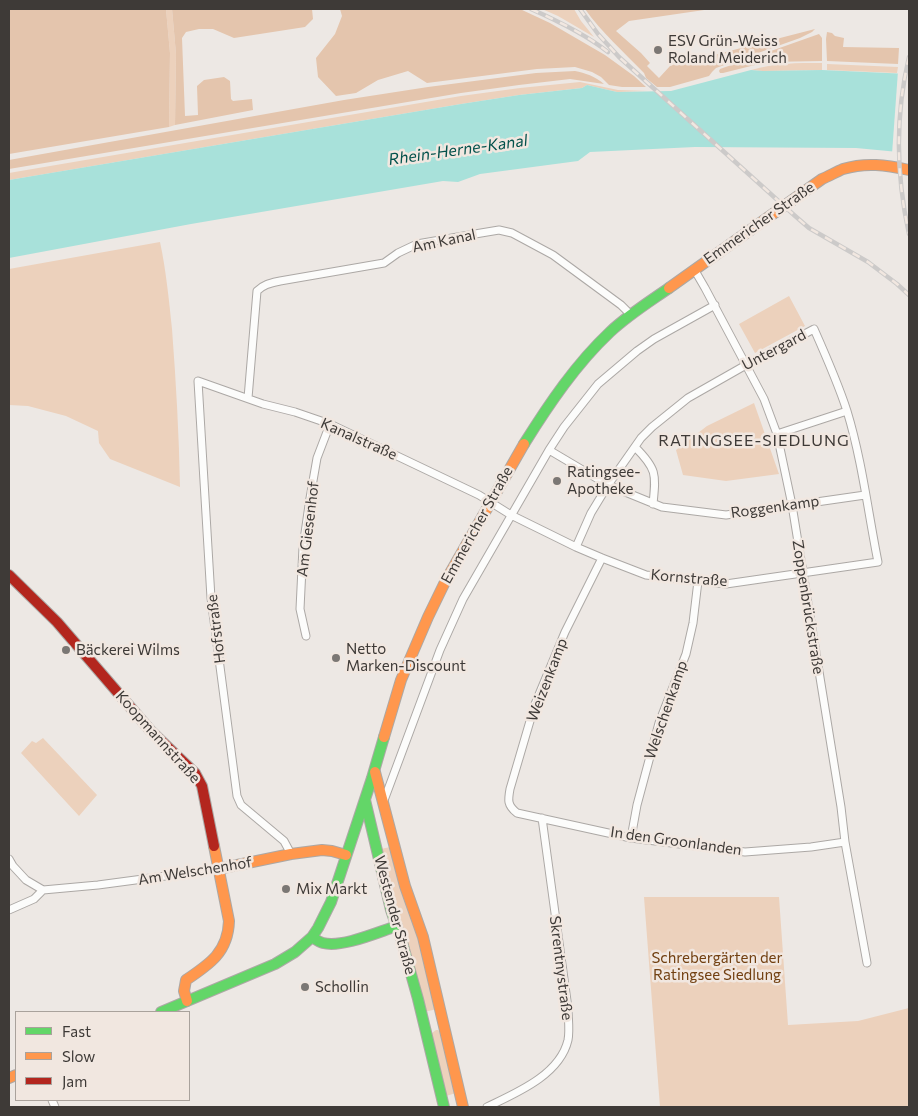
<!DOCTYPE html>
<html>
<head>
<meta charset="utf-8">
<style>
  body { margin:0 }
  #map { position:relative; width:918px; height:1116px; overflow:hidden; background:#ede8e4; font-family:Commissioner,sans-serif }
  canvas { display:block }
  .frame { position:absolute; inset:0; border:10px solid #3e3a37; pointer-events:none }
  .legend { position:absolute; left:15px; top:1011px; width:175px; height:90px; box-sizing:border-box; background:#f1e7e0; border:1px solid #a9a29c; margin:0; padding:6px 9px; list-style:none; font-size:15px; color:#3e3a37 }
  .legend li { display:flex; align-items:center; gap:10px; height:25px }
  .legend b { width:25px; border:1px solid #a9a29c }
</style>
</head>
<body>
<div id="map">
<canvas width="918" height="1116"></canvas>
<div class="frame"></div>
<ul class="legend">
<li><b style="height:6px;background:#63d668"></b>Fast</li>
<li><b style="height:6px;background:#ff974d"></b>Slow</li>
<li><b style="height:6px;background:#b3261e"></b>Jam</li>
</ul>
</div>
<script>
const context = document.querySelector('canvas').getContext('2d');
context.lineJoin = 'round';
function paint(path, color) { context.fillStyle = color; context.fill(path, 'evenodd'); }
function trace(path, color, width, dash) { context.strokeStyle = color; context.lineWidth = width; context.lineCap = dash ? 'butt' : 'round'; context.setLineDash(dash || []); context.stroke(path); }
function drawText(font, color, halo, rows, align = 'center') {
  context.font = font + ' Commissioner,sans-serif'; context.lineWidth = 5; context.setLineDash([]); context.textBaseline = 'middle'; context.strokeStyle = halo; context.fillStyle = color; for (const [text, x, y, turn = 0] of rows) {
    context.save(); context.translate(x, y); context.rotate((+turn || 0) * Math.PI / 180); context.textAlign = isNaN(turn) ? turn : align; if (halo) context.strokeText(text, 0, 0); context.fillText(text, 0, 0); context.restore();
  }
}
paint(new Path2D(`
  M166,9h6l4,45 -1,71 -6,2 1,-74z
  M542,9h32l7,12 13,16 -36,-21z
  M822,63v7l-59,1 -12,-1c24,-7 45,-7 71,-7z
  M827,64l71,3 -1,6 -70,-3z
  M580,82l38,8 30,1 -31,1 -30,-7 -5,3 -63,7 -58,9 -452,76v-7l452,-77 59,-8z
  M160,242c6,28 9,58 12,87 4,53 7,105 8,158l-70,-28 -11,-16 -1,-12 -32,-15 -38,-10 -19,-1v-136z
  M789,296l16,30 -50,27 -16,-29z
  M754,403l25,71 -53,7 -43,-6 -7,-25 31,-24z
  M43,738l54,57 -18,21 -58,-63 11,-12 4,2z
  M390,847l22,69 26,93 -15,3 -28,-103 -14,-60z
  M644,897h135l9,128 70,-4 51,-13v99h-249z
  M436,1030h2l4,4 14,59 -10,3 -15,-60 1,-3z`), '#ecd1bc');
paint(new Path2D(`
  M9,9h157l4,44 -1,74 -160,27z
  M172,9h140l1,10 -8,8 -71,11 -21,-9h-14l-13,3 -4,6 3,78 13,-1 -1,-29 7,-6 20,-3 6,4 1,18 2,2 19,-2 1,11 -78,15 1,-71z
  M340,9h180l30,14 55,32 29,21 12,11h-24l-13,-2 -8,-8 -9,-5 -17,-5 -38,2 -110,14 -19,-12 -30,9 -22,13 -20,3 -18,-19 -2,-19 19,-24 7,-18z
  M585,9h126l-82,12 -13,10 25,22 9,10 -3,3 12,12 11,-12 13,-5 31,-6 101,-26 -3,3 -12,6 -84,30 -4,4 -3,4 -39,11h-13l-11,-9 -2,-5c-20,-21 -43,-41 -59,-64z
  M827,32l5,1 3,3 9,2 -1,9 56,1 -1,16 -71,-3 -1,-22z
  M819,34l3,4v23l-55,1 -44,11h-3l-1,-2 1,-2z
  M575,71c10,2 20,5 29,13l-34,-5 -51,6 -58,8 -452,76v-9l335,-60 84,-13 108,-14z`), '#e4c5ad');
paint(new Path2D(`
  M751,70l12,1 59,-1 87,4v79l-53,-5 -161,-1 -105,5 -12,9 -98,13 -22,8 -15,-1 -252,43 -182,34v-78l452,-76 58,-9 63,-7 5,-3 30,7 54,-1z`), '#a8e1da');
paint(new Path2D(`
  M898,71l11,1 -1,83 -16,-1z`), '#ede8e4');
const street = new Path2D(`
  M694,269l11,19 59,111 13,35 15,71 49,302 4,35 22,121
  M248,398l9,-107c7,-7 14,-8 23,-10l104,-18 14,-10 19,-9 64,-11 18,-3 13,3 41,22 68,50 10,10
  M777,434l70,-23
  M635,447c22,22 21,27 18,57
  M549,450l59,35 54,22 64,8 139,-20
  M602,558l-37,74 -30,72 -25,85c-2,11 -3,16 7,24l114,25 114,14 66,-5 34,-5
  M306,636l-6,-27 3,-62 7,-49 7,-40 13,-34
  M383,803l57,-153 23,-51 86,-149 15,-23 34,-43 39,-33 17,-12 61,-34
  M631,838l6,-33 22,-82 27,-69 7,-31 5,-42
  M291,854l-7,-13 -43,-36 -4,-9 -26,-198 -13,-217 65,23 32,8 35,12 149,71 32,20 65,32 26,11 44,17 80,9 152,-22c-10,-50 -16,-102 -31,-151 -9,-28 -21,-55 -33,-82l-68,36 -58,33 -36,29 -11,11 -33,47 -17,28 -15,34
  M9,859l4,7 13,14 17,10 55,-5 120,-16
  M9,910l25,-11 9,-9
  M52,1100l3,7
  M487,1107c29,-14 73,-32 81,-67 2,-10 0,-22 0,-32l-26,-190`);
const fast = new Path2D(`
  M524,444c25,-40 52,-80 86,-112 18,-17 39,-30 59,-44
  M365,800l26,110 11,32 16,57 26,108
  M312,937c3,2 7,5 11,6 19,5 55,-11 74,-17
  M161,1012l114,-48 20,-12 17,-15 6,-9 13,-26 41,-124 12,-41`);
const slow = new Path2D(`
  M669,288l153,-109c7,-3 14,-7 21,-10 23,-7 43,-4 66,1
  M384,737l17,-57 27,-63 17,-35 79,-138
  M375,772l30,114 18,51 40,170
  M218,869l73,-15 31,-4 10,1 14,4
  M187,1001l-3,-10 2,-11c24,-16 42,-28 43,-59l-15,-75
  M9,1078l7,-3`);
const jam = new Path2D(`
  M9,575l48,47 93,108 45,43 7,13 12,60`);
trace(street, '#aca8a5', 9);
trace(fast, '#aca8a5', 12);
trace(slow, '#aca8a5', 12);
trace(jam, '#aca8a5', 12);
trace(street, '#fcfcfb', 7);
trace(fast, '#63d668', 10);
trace(slow, '#ff974d', 10);
trace(jam, '#b3261e', 10);
const rail = new Path2D(`
  M531,9c27,12 54,25 77,43
  M580,9l18,25 21,23 175,158 15,13 59,34 29,22 12,11
  M909,57c-14,59 -13,118 0,177`);
trace(rail, '#cccac9', 4.5);
trace(rail, '#f1e7e0', 2.5, [8]);
for (const [x, y, r, color] of [
  [658,50,5,"#7b7774"],
  [557,481,5,"#7b7774"],
  [66,650,5,"#7b7774"],
  [336,658,5,"#7b7774"],
  [286,889,5,"#7b7774"],
  [305,987,5,"#7b7774"]
]) { const dot = new Path2D(); dot.arc(x, y, r, 0, 2 * Math.PI); context.fillStyle = color; context.fill(dot); trace(dot, '#f1e7e0', 2); }
drawText('15px', '#3e3a37', '#f1e7e0', [
  ["ESV Grün-Weiss",668,41],
  ["Roland Meiderich",668,58],
  ["Ratingsee-",567,472],
  ["Apotheke",567,489],
  ["Netto",346,649],
  ["Marken-Discount",346,666],
  ["Bäckerei Wilms",76,650],
  ["Mix Markt",296,889],
  ["Schollin",315,987]
], 'left');
drawText('15px', '#3e3a37', '#f1e7e0', [
  ["Emmericher Straße",759,223,-35],
  ["Am Kanal",444,241,-12],
  ["Untergard",774,350,-28],
  ["Kanalstraße",359,439,24],
  ["Roggenkamp",775,507,-8],
  ["Emmericher Straße",477,525,-61],
  ["Am Giesenhof",308,529,-83],
  ["Kornstraße",689,578,5],
  ["Zoppenbrückstraße",808,607,81],
  ["Hofstraße",216,629,-97],
  ["Weizenkamp",547,680,-69],
  ["Welschenkamp",666,710,-71],
  ["Koopmannstraße",158,737,48],
  ["In den Groonlanden",676,841,8],
  ["Am Welschenhof",195,871,-9],
  ["Westender Straße",395,915,75],
  ["Skrentnystraße",561,968,83]
]);
drawText('15px', '#724011', '#f1e7e0', [
  ["Schrebergärten der",717,958],
  ["Ratingsee Siedlung",717,975]
]);
drawText('italic 16px', '#02514b', '#f1e7e0', [
  ["Rhein-Herne-Kanal",458,150,-8]
]);
context.letterSpacing = '1px';
drawText('16px', '#3e3a37', '#f1e7e0', [
  ["RATINGSEE-SIEDLUNG",754,441]
]);
context.letterSpacing = '0px';
</script>
</body>
</html>
